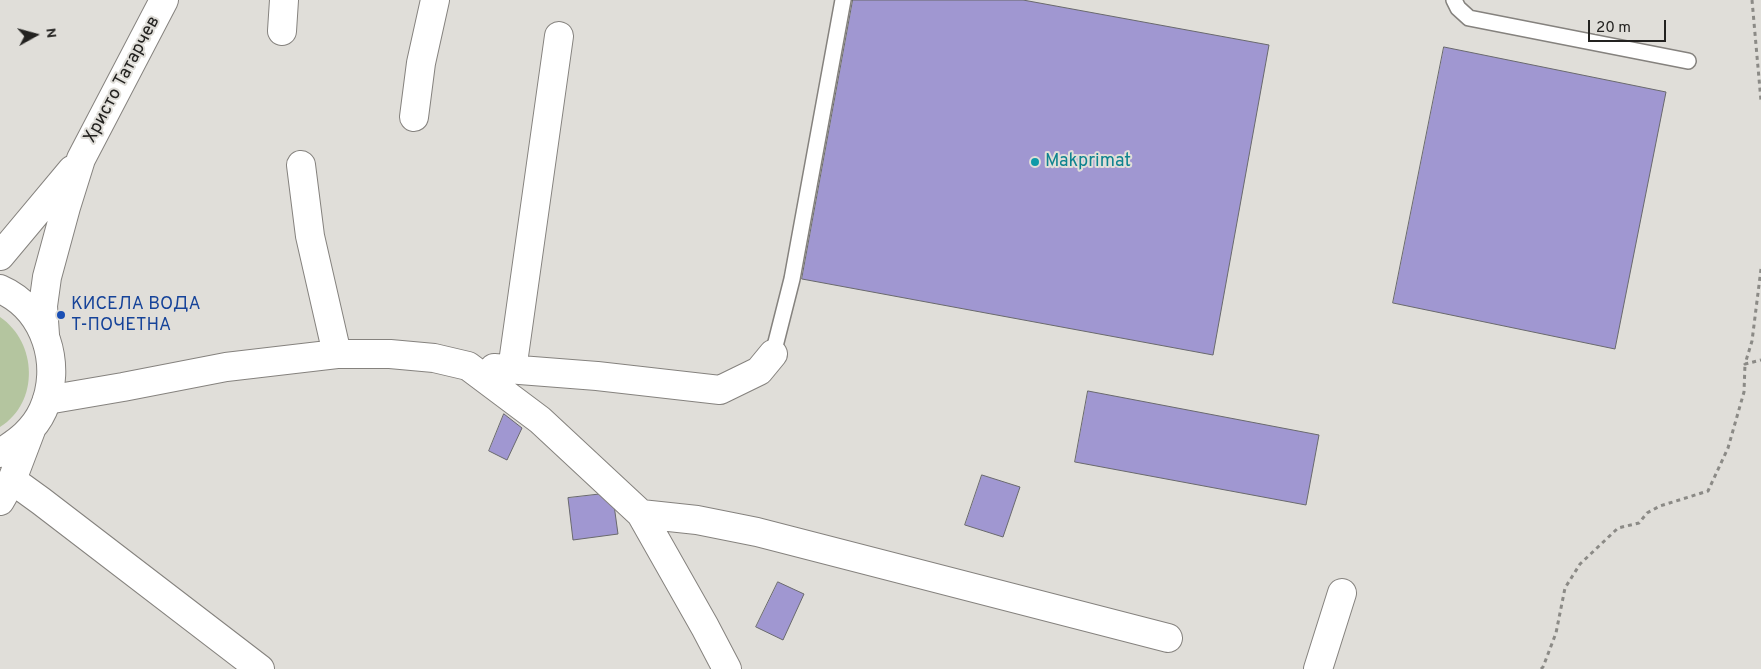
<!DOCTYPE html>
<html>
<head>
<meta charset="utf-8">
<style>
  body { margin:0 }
  #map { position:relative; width:1761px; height:669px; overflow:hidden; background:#e0ded9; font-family:Overpass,sans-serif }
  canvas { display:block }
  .north { position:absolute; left:10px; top:10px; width:50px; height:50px; -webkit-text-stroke:4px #e0ded9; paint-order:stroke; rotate:83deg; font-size:14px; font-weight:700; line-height:20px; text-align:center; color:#232220 }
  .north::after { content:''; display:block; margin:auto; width:18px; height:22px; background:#232220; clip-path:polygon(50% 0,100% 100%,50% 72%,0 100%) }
  .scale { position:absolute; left:1588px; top:20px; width:78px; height:22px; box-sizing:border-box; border:2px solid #232220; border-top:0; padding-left:6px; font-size:15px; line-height:18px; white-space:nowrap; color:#232220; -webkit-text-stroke:4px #e0ded9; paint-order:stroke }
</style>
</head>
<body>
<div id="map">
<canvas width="1761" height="669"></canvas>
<div class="north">N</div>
<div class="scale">20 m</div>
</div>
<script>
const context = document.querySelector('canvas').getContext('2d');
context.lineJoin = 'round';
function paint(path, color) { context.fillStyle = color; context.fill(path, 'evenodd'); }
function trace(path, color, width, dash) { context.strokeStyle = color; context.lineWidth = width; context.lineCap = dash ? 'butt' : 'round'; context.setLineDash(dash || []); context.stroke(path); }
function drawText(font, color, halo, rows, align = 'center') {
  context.font = font + ' Overpass,sans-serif'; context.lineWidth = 4; context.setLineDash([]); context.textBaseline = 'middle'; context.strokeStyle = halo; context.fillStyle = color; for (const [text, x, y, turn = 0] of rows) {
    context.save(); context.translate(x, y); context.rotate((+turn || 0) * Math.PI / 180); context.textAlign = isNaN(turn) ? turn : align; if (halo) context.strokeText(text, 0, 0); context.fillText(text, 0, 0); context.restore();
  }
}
paint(new Path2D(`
  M0,317c37,25 40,85 0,110z`), '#b4c59f');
const building = new Path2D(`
  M853,0h170l246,45 -56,310 -411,-76z
  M1444,47l222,45 -51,257 -222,-46z
  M1088,391l231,44 -13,70 -231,-43z
  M504,414l18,14 -15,32 -18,-9z
  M982,475l38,12 -17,50 -38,-12z
  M602,494l12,11 4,29 -45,6 -5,-42z
  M778,582l26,12 -21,46 -27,-13z`);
paint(building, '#a097d1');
trace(building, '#69696d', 1);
const lane = new Path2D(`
  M1454,0l4,8 11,10 219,43
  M773,354l19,-75 51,-279`);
const street = new Path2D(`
  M282,31l2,-31
  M414,117l7,-54 14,-63
  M301,165l9,71 27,118
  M494,368l103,8 123,14 39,-19 14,-17
  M512,370l47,-334
  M47,400l76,-13 103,-20 111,-13h53l44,4 34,8 72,54 101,94 64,113 22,42
  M12,480l29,21 219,168
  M641,514l56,6 60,12 411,106
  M1318,669l24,-76`);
const secondary = new Path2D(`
  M0,256l72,-86
  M0,289c46,20 63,77 43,121 -9,20 -25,32 -43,43
  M45,335l-2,-29 4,-29 19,-70 15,-48 83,-159
  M0,501l12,-21 19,-50`);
trace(lane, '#85827e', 18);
trace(street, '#85827e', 30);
trace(secondary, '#85827e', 30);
trace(new Path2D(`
  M1752,0l9,101
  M1761,269l-9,72 -7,23 16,-4
  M1541,669l2,-2 13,-34 9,-45 15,-24 38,-36 21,-5 8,-10 13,-7 48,-15 20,-43 16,-56 1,-28`), '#8b8a86', 3, [4, 4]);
trace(lane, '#fff', 15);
trace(street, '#fff', 28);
trace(secondary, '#fff', 28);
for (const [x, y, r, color] of [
  [1035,162,5,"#0f9aa8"],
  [61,315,5,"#1a4fb4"]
]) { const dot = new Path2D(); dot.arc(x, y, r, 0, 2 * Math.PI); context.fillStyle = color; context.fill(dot); trace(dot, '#e0ded9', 2); }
drawText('18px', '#232220', '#e0ded9', [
  ["Христо Татарчев",123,80,-62]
]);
drawText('18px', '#0d838f', '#e0ded9', [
  ["Makprimat",1045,162]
], 'left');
drawText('18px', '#164399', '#e0ded9', [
  ["КИСЕЛА ВОДА",71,305],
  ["Т-ПОЧЕТНА",71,326]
], 'left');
</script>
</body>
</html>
